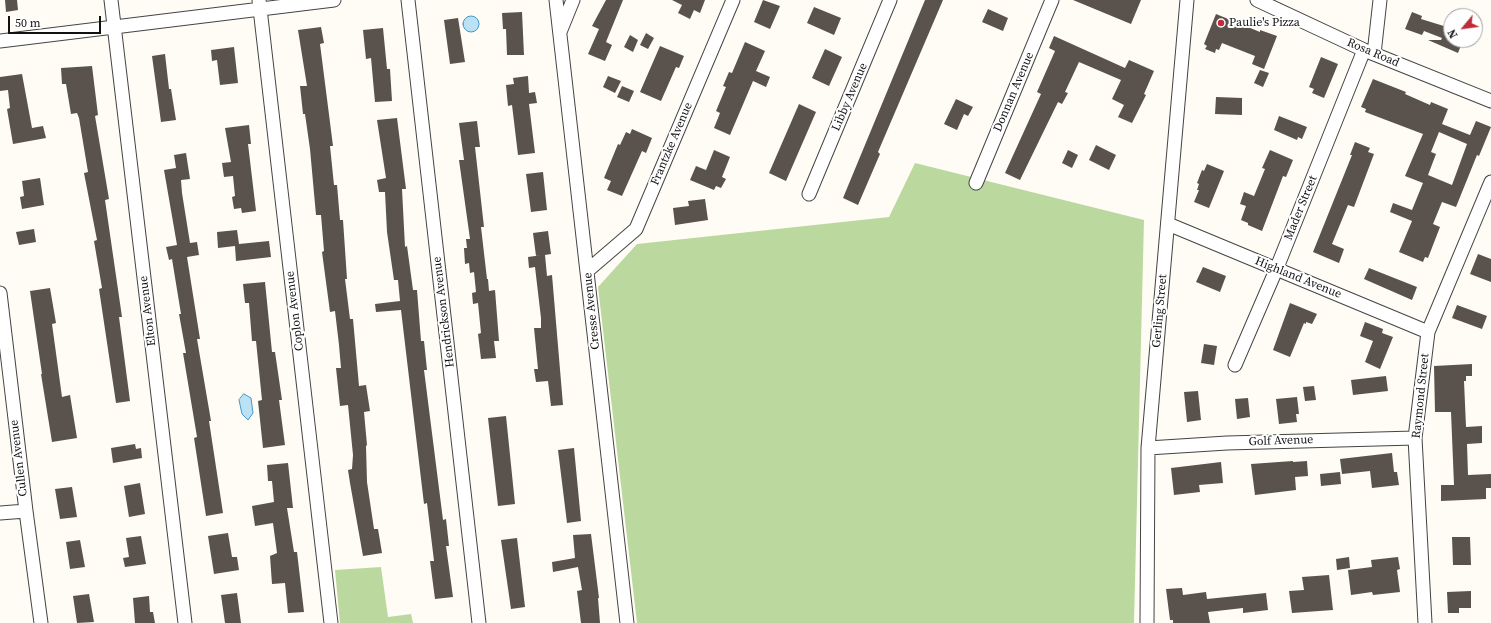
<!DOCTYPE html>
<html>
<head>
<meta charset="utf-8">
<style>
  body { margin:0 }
  #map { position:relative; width:1491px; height:623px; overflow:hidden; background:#fffcf5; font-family:"Source Serif 4",serif }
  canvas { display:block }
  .north { position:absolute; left:1443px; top:8px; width:40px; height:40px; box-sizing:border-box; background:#fff; border:1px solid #a0a0a0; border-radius:50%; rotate:241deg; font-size:11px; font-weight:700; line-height:16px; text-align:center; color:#111 }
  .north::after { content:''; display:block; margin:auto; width:14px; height:18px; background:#bd2d38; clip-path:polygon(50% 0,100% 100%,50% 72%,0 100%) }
  .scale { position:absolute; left:8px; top:16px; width:93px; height:18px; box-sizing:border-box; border:2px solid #111; border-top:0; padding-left:5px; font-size:12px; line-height:14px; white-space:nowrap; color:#111; -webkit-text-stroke:3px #fff; paint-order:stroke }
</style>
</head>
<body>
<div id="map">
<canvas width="1491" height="623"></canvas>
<div class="north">N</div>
<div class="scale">50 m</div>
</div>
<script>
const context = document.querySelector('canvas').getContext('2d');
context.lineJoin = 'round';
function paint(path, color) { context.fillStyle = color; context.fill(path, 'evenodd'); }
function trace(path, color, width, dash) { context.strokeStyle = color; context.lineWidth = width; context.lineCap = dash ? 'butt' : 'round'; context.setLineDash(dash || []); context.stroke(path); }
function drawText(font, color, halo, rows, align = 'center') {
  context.font = font + ' "Source Serif 4",serif'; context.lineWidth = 4; context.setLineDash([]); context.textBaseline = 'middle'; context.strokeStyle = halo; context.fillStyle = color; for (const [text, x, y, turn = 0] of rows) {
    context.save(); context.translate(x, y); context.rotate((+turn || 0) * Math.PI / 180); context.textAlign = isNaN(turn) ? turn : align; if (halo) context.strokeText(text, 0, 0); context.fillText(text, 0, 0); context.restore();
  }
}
paint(new Path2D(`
  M915,163l229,57 -10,403h-497l-39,-336 39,-43 252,-27z
  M381,567l7,50 23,-3 2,9h-73l-5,-53z`), '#bbd99e');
const water = new Path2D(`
  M463 24a8 8 0 1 1 16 0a8 8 0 1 1-16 0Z
  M244,394l7,4 2,15 -5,7 -6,-6 -3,-14z`);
paint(water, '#bbe1f4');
trace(water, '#4598c9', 1);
paint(new Path2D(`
  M5,0h12l1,10 -12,2z
  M606,0h17l-17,42 6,3 -7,16 -17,-7 11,-25 -7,-3z
  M672,0h33l-5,13 -6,-3 -4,9 -12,-6 4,-8z
  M763,0l17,6 -10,23 -16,-7z
  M925,0h18l-65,152 2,2 -22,51 -15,-7z
  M1073,0h68l-10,24z
  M814,7l27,11 -7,17 -27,-12z
  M988,9l20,9 -5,13 -21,-9z
  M522,12l2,43h-17l-1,-26h-3l-1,-16z
  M1412,12l10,4 -1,3 26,8 4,-10v23h12l-5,13 -30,-13h13l1,-2 -18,-7 -2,4 -17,-6z
  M1216,14l44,18v-2l17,6 -13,33 -12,-5 3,-8 -33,-13 -3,7 -3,-1 -1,4 -10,-4 2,-3 -3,-2z
  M458,18l7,44 -15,2 -6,-44z
  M321,27l3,16 -4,1 13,102h-3l4,39h3l3,35h3l4,59h-2l5,40h3l6,67 7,-1 4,26 -6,1 3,33 -1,1 1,36 7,47h4l4,24 -19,3 -13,-73 -2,-13 4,-1 1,-14 -5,-50 -8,1 -4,-38h5l-2,-23 -4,-34 -5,1 -8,-60 2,-1 -3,-36h-5l-6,-66 -5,-35h-2l-3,-28h7l-9,-56z
  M383,28l4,41h3l2,32 -17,1 -4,-44 -5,1 -3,-29z
  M646,33l8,5 -6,11 -8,-4z
  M630,35l8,5 -5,12 -9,-5z
  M1054,36l71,32 4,-8 25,11 -10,23 2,1 -14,28 -14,-6 6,-12 -12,-6 9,-19 -42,-18 -14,30 3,1 -6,11 -4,-2 -38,78 -15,-7 36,-79 -4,-2 18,-41 -6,-3z
  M745,42l20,9 -9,20 14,6 -4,10 -13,-6 -23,54 -16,-7 6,-15 -4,-2 10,-24 -3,-1 6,-14 3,1z
  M660,46l24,10 -5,12 -3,-1 -15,34 -21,-9z
  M234,47l4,36 -18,2 -3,-25 -5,1 -1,-11z
  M825,49l17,8 -13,29 -17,-8z
  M165,54l4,35h2l5,31 -15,2 -9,-66z
  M1321,57l17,7 -14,34 -12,-5 2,-4 -5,-2z
  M92,66l6,49 -3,1 14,83 -4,1 17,117h-3l11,84 -14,2 -17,-114 3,-1 -8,-47 3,-1 -13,-67 4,-1 -9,-54 -2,-5 -6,1 -5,-30h-4l-1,-16z
  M1260,70l9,3 -6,14 -9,-4z
  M22,74l10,54 11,-2 3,12 -33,6 -6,-35 3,-1 -2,-18 -8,1v-14z
  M528,76l1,17 6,-1 2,11 -8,1 6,49 -17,2 -6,-50 -4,1 -2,-21 8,-1 -1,-6z
  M608,76l13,5 -6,12 -12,-6z
  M1373,79l33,13 -1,2 25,11 1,-3 17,7 -6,15 28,11 6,-14 15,6 -12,29 -2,-1 -21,52 -14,-5 -9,22 7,3 -12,31 -3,-1 -2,5 -24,-10 13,-31 -22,-9 3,-9 19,7 11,-27 -18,-7 18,-42 -58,-22 1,-3 -5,-2zM1439,132l28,12 -15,41 -24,-10 8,-21 -5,-2z
  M622,86l12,5 -5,11 -12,-5z
  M1216,97l26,1v17l-27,-1z
  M956,99l17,8 -5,9 -4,-2 -7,16 -13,-6z
  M799,104l17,8 -30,69 -17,-8z
  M1279,116l28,11 -5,12 -4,-2 -1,3 -23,-10z
  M397,118l9,71h-4l3,58 2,-1 6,44h4l4,51h3l3,29h-3l19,150 3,-1 3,27h-3l7,51 -18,2 -5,-38h4l-7,-58 -3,1 -23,-194 -25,2 -1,-8 25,-3 -2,-21h-4l-7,-48 -2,-40h-6l-2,-12 9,-2 -9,-58z
  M477,121l3,26h-5l9,80h-3l6,52h1l1,12 6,-1 4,51h-5l2,17 -15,1 -3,-25 3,-1 -3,-30 -5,1 -1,-11 4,-1 -2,-20 -4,1 -1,-10 -4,1 -1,-16h3l-1,-9h4l-11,-79h5l-5,-37z
  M249,125l2,19h-3l8,67 -14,2 -1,-5 -7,1 -2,-12 3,-1 -2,-20 -9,1 -2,-14 9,-1 -6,-34z
  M632,129l20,9 -6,15 -4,-2 -20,45 -15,-6 4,-9 -7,-3 14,-34 2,1 6,-13 4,2z
  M1355,142l15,6 -2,4 6,2 -20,53 -6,-2 -16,39 12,5 -5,14 -26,-11 39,-97h-2z
  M1096,145l20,10 -7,15 -20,-10z
  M714,150l16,7 -8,20 4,2 -5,9 -5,-2 -2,4 -24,-10 6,-14 10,4z
  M1068,150l10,5 -6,13 -10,-5z
  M1270,150l23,10 -7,17 -3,-1 -21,55 -14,-6v-2l-7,-3 5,-14 -6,-2 4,-12 10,4 11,-27 -3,-1z
  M186,153l4,26 -9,1 1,13 8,50 7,-1 2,13 -12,2 13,82h-3l14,82h-2l14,92 -17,3 -12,-78 3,-1 -14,-84h3l-7,-39h2l-9,-55 -3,1 -3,-13 11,-2 -13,-75 12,-2 -2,-13z
  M1207,164l17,7 -15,37 -15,-6 5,-12h-2l2,-6 -2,-1 5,-13 2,1z
  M543,172l4,38 -16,2 -5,-38z
  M40,178l4,27 -22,4 -2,-12 4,-1 -2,-15z
  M705,199l3,21 -33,5 -2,-17 16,-2 -1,-5z
  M34,229l2,13 -17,3 -3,-13z
  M237,230l2,14 30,-3 2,16 -35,4 -1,-15 -17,2 -1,-16z
  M548,231l3,23 -6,1 2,21 5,-1 11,130 -12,1 -3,-25 -12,1 -2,-13h4l-4,-41h7v-10l-6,-51 -6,1 -1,-11 14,-2 -6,1 -3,-23z
  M1478,254l13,5v23l-21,-8z
  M1203,267l23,9 -6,16 -24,-10z
  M1369,268l48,19 -5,13 -48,-21z
  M265,282l7,70h3l7,48h-3l6,45 -22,3 -5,-47 4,-1 -6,-59h-4l-3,-38h-4l-2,-19z
  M50,288l6,35 -4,1 10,73 8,-2 7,43 -25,4 -11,-68h1l-12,-83z
  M1290,303l27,11 -5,10 -6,-2v2l-2,-1 -14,34 -17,-7z
  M1457,305l30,11 -5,13 -30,-11z
  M1365,322l18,7 -1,4 11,4 -13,32 -15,-7 8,-21 -13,-5z
  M1204,344l13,2 -3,19 -13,-2z
  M1472,364v12h-6v5h-2l2,46 16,-1v17l-15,1 1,31 23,-1v14h-5v11l-45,2v-16h13l-3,-73h-16l-1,-46z
  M1386,376l2,15 -35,4 -2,-15z
  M1314,386l2,14 -11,1 -2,-14z
  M1198,391l3,29 -14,2 -3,-30z
  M1297,397l2,17h-3l1,8 -18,2 -3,-25z
  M1248,398l2,19 -13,2 -2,-20z
  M506,416l9,88 -17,2 -10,-88z
  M135,444l1,5 5,-1 1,10 -29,5 -2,-15z
  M574,448l7,73 -14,2 -9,-73z
  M1392,453l2,19h3l2,13 -27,3 -2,-17 -28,3 -2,-15z
  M1293,461v1l14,-1 1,15 -13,1 1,13 -41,5 -4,-31z
  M1221,462l2,21 -24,2 1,7 -26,3 -3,-27z
  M288,463l5,45h-6l7,44h3l7,60 -16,1 -3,-30 -13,1 -2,-28 7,-3 -4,-30 -18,3 -3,-20 22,-4 -2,-21h-4l-1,-16z
  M1340,472l1,12 -20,2 -1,-12z
  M140,483l5,31 -16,3 -5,-31z
  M72,487l5,30 -17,2 -5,-30z
  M228,533l4,24h5l2,13 -25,4 -6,-38z
  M591,534l8,64h-1l2,25h-19l-4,-32 5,-1 -4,-23 -25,5 -1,-10 23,-4 -2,-23z
  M141,536l5,28 -21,3 -2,-9 6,-1 -3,-19z
  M1452,537h18l1,28h-18z
  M517,538l8,69 -14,2 -10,-69z
  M80,540l5,27 -15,2 -4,-27z
  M1349,557l1,11 -13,2 -1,-11z
  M1398,557l2,12 -3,1 3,22 -27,3 -1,-3 -21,3 -3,-25 24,-3 -1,-7z
  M1329,575l4,35 -41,3 -3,-22 15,-1 -2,-13z
  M1182,588l1,7 23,-3 1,7 59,-6 2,17 -25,3v-5l-35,4 2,11h-37v-3h-3l-4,-31z
  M1471,591v17h-12v5h-11l-1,-21z
  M237,593l4,30h-16l-4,-28z
  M89,594l5,28 -17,1 -4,-27z
  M149,596l1,16h3l2,11h-20l-2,-25z`), '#59524d');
const minor = new Path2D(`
  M111,0l74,623
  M259,0l72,623
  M408,0l71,623
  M556,0l71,623
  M1257,0l107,50 127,51
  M560,32l13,-32
  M0,41l334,-41
  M1374,54l6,-54
  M976,183l76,-183
  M809,194l81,-194
  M1168,224l260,108
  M587,271l49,-42 97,-229
  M0,293l26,218 15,112
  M1235,365l41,-95 88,-220
  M1148,448l79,-5 188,-5
  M0,513l26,-2
  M1147,623l1,-175 39,-448
  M1425,623l-10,-185 13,-106 63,-150`);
trace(minor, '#444', 15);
trace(minor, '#fff', 13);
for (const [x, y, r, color] of [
  [1221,23,4,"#bd2d38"]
]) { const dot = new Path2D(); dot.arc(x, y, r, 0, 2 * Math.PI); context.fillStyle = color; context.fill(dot); trace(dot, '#fff', 1.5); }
drawText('12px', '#111', '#fff', [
  ["Paulie's Pizza",1229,23]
], 'left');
drawText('12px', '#111', '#fff', [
  ["Rosa Road",1373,53,23],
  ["Donnan Avenue",1014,92,-67],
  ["Libby Avenue",850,97,-67],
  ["Frantzke Avenue",672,144,-67],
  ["Mader Street",1301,208,-68],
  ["Highland Avenue",1298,278,22],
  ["Elton Avenue",148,311,-97],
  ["Coplon Avenue",295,311,-97],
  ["Cresse Avenue",592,311,-96],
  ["Gerling Street",1160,311,-85],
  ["Hendrickson Avenue",444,312,-97],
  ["Raymond Street",1421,396,-84],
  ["Golf Avenue",1281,441,-2],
  ["Cullen Avenue",19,458,-97]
]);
</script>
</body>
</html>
